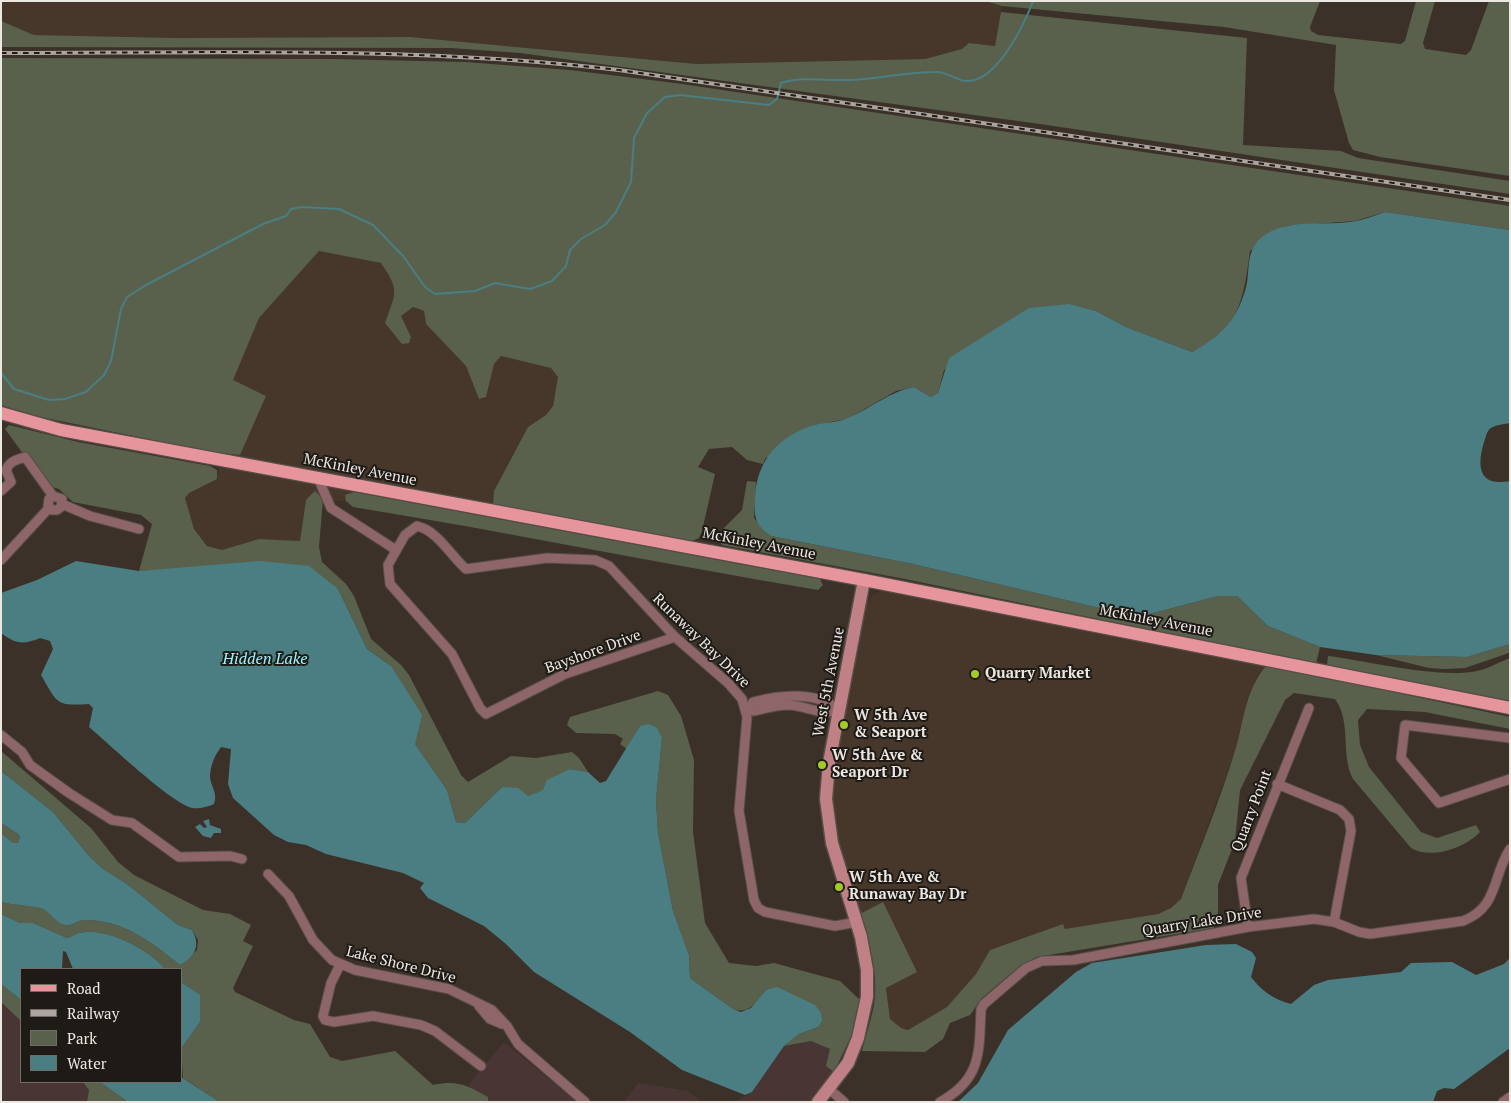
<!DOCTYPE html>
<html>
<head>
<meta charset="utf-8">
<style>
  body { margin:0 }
  #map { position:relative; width:1511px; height:1103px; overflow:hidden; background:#3b3129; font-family:"PT Serif",serif }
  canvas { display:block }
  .frame { position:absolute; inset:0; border:2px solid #ede7e2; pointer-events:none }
  .legend { position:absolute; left:20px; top:968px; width:162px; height:115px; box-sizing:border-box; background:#1e1a16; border:1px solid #716c68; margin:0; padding:6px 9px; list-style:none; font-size:15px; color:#ede7e2 }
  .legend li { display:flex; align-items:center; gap:10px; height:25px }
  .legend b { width:25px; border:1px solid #716c68 }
</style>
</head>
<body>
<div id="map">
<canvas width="1511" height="1103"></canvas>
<div class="frame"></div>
<ul class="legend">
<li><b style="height:6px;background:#e7959c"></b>Road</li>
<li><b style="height:6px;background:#aca59f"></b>Railway</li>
<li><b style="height:14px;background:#59614c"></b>Park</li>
<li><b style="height:14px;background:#4a7e83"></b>Water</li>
</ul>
</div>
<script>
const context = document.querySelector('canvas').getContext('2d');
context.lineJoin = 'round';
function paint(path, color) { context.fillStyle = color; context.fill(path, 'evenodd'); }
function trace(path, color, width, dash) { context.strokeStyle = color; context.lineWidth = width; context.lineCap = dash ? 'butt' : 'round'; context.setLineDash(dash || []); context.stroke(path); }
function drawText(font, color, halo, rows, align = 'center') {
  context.font = font + ' "PT Serif",serif'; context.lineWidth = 4; context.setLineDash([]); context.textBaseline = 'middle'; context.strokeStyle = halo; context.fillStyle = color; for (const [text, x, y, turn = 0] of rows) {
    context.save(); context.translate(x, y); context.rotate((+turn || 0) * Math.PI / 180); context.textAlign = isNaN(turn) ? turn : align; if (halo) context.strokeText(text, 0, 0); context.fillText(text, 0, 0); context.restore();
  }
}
paint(new Path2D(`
  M1,1002l20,19v61h62l6,8 -2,12h-86z
  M811,1041l19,8 4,23 -23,30h-76l17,-10 32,-46z
  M504,1042l73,60h-89l-1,-5 -20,-11z
  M638,1083l50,8 14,11h-78z`), '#493534');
paint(new Path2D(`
  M1,1h984l17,5 -7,40 -26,-3 -7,6 -37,10 -229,5 -286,-27 -234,1 -142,-3 -33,-14z
  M319,251l62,12 13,18 2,13 -11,30 26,13 -10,-21 12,-9 11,4 2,13 40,42 13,33 7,-2 8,-33 7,-8 51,12 6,9 -5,29 -7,9 -18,12 -34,64 -4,27 -136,-26 -9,3 1,6 -40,-1 -6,41 -41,-2 -37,11 -14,-4 -14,-17 -9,-31 4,-5 28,-14 3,-26 20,2 26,-59 -34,-16 27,-62z
  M883,590l17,1 367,74 -10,11 -9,21 -14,57 -53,145 -10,9 -13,6 -93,15 -2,-5 -73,26 -14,24 -29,33 -39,23 -7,-2 -11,-9 -4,-31 30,-16 -56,-58 -25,-76 -4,-30 2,-29 33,-174 7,-10z`), '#46372a');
paint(new Path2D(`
  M985,1h335l-10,26 1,4 7,4 83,9 4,-3 11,-40h19l-12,42 2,6 41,6 5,-5 18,-49h21v175l-130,-19 -27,-7 -4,-7 -15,-53 2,-45 -112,-18 -222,-21z
  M1001,12l246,26 -4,107 98,6 17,7 152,23v13l-470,-70 -520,-71 -69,-5 -450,-1v-26l33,14 142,3 234,-1 286,27 229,-5 37,-10 7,-6 26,3z
  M1,58l332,1 132,3 105,8 105,13 835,123v24l-125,-18 -30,9 -68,5 -37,25c-4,30 -8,67 -34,88 -7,5 -17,9 -24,13l-66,-25 -30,-16 -26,-7 -126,66 -6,23 -7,4 -17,-10 -18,4 -49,28 -33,6 -49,34 -2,5 -16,-4 -15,-13 -23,2 -11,18 17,7 -13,57 -3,7 -7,3 -10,-1 -189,-36 1,-13 34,-64 18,-12 7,-9 5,-29 -7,-9 -50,-12 -7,8 -8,33 -7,2 -13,-33 -40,-42 -2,-13 -11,-4 -12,9 10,21 -2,6 -7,1 -17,-21c11,-31 15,-32 -4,-60l-62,-12 -60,67 -26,62 33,16 -26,59 -29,-3 -175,-36 -35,-11z
  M9,425l69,17 132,24 7,4v9l-28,14 -4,5 9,31 13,17 15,4 37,-11 41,2 6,-41 9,-9 8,8 -4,48 3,15 24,22 8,12 17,43 30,26 8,10 52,100 7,7 43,-26 25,2 36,-6 7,6 9,14 -18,-3 -26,21 -16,6 -26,-9 -37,36 -9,-1 -9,-32 -32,-46 -24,-78 -24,-17 -29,-60 -155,-20 -44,2 13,-47 -11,-9 -68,-13 -14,-13 -13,-4 -41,-56z
  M747,481l9,1 -2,36 17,18 142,28 225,53 80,-21h19l31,30 52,21 -4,17 -411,-85 -183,-34 -6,-9 26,-26z
  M354,492l466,87 3,6 -5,5c-156,-26 -310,-58 -465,-83l-7,-6 -1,-6z
  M1510,644v8l-4,2 -41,14 -20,1 -16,-1 -53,-13 91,2z
  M1328,656c40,5 112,23 149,15 11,-2 22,-9 33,-13v45l-180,-37 -3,-1z
  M1267,665l243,52v12l-85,-17 -58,-3 -9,11 2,25 9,22 52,65 16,6 39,-13 4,7c-15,16 -49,28 -69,16l-58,-69c-13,-25 -1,-57 -18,-80l-41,-6 -9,7 -45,90 -5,51 -17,44v34l-5,9 -176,29 -16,8 -39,33 -12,17 -20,8 -7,16 -18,13 -63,-1c4,-17 11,-36 13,-53 2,-30 -6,-57 -15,-84l23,-12 34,70 -31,16 4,31 11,9 7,2 39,-23 29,-33 14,-24 73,-26 2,5 93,-15 13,-6 10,-9c18,-48 38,-96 53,-145 10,-30 10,-64 33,-89z
  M658,691l10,4 13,21 13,44 -1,72 12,91 24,40 27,3 18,-3 66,18 20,19 -7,32 -19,40 -8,-6 4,-17 -19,-8 -27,5 15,-12 19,-7 -52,-37c-9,11 -16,25 -33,19l-43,-31 -1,-23 -16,-44 -15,-78 -2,-33 6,-62 -22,-12 -13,23 -7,-5 3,-5 -8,-5 -39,-1 -9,-8 3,-8z
  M1,751l90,77 27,34 16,13 69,35 27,4 21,11 -8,16 10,5 -20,42 2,4 59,28 16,4 20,33 12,4 53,-10 38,34c25,-5 33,0 55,12v5h-268l-37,-24 -2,-29 19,-27 -1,-27 -18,-13v-13h-16c-14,-18 -55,-40 -80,-37 -6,0 -12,4 -18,6l-34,-15h-13l-19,-9v-12c10,3 36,4 42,7 7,4 13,14 21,16 9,2 14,-6 21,-5 39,0 66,22 95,45l17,-15 1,-10 -6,-10 -14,-5 -51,-41 -24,-15 -14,-13 -36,-44 -52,-41z
  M1,823l17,11 2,3 -2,6h-5l-12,-10z
  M1,984l20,16v21l-20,-19z
  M83,1082h17l28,20h-41l2,-12z`), '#59614c');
paint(new Path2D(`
  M1385,212l125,18v193c-6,1 -14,2 -19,5 -5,3 -5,10 -7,14 -7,24 -6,45 26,39v163l-43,13 -91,-2 -56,-8 -52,-21 -31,-30h-19l-80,21 -225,-53 -142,-28c-17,-12 -17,-20 -16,-39 2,-37 24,-61 59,-72 11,-3 24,-2 34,-7 23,-10 41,-26 66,-31l17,10 7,-4 11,-35 80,-50 41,-4 26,7 30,16 66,25c27,-15 42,-28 52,-58 8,-20 -1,-41 18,-57 26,-20 64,-10 94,-16 10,-2 20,-6 29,-9z
  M76,561l63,10 121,-10 49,5 29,23 29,60 24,17 31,49 -7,29 32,46 9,32 9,1 37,-36 16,1 10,8 15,-6 4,-10 23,-11 18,3 12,11 6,-2 34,-55 9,-2 8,4 5,10 -6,62 2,33 15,78 16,44 1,23 43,31 8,3 10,-4 15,-18 11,-3 38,18 6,8 1,8 -4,6 -19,7 -15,12 -32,46 -7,3 -63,-25 -52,-38 -96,-60 -28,-28 -22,-18 -56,-28 -8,-10 4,-5 -21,-10 -77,-19 -20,-9 -18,-3 -14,-7 -41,-37 -5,-14 3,-35 -10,-2c-6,8 -11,19 -11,30 1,10 8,16 4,27 -6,3 -15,5 -22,4 -22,-6 -83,-64 -103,-81l4,-19 -4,-4c-34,2 -31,0 -48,-29l12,-26 -3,-8 -10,-3c-17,7 -24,6 -39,-5v-40l36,-13z
  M1,771l52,41 36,44 14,13 24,15 51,41 14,5c9,16 3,26 -12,35 -29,-23 -56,-45 -95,-45 -7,-1 -12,7 -21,5 -8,-2 -14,-12 -21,-16 -6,-3 -32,-4 -42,-7v-69l12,10h5l2,-6 -2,-3 -17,-11z
  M209,819l1,6 11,4v4h-7l-3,5 -8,-2 -8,-9 5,-3 4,4 3,-1 -4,-6z
  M1,914l19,9h13l34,15c6,-2 12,-6 18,-6 25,-3 66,19 80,37h-92l-7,-17 -3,-1 -1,18h-41v31l-20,-16z
  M1236,944l16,8 4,6 -5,19c11,14 22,22 40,27l23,-19 14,-5 73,-8 10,-9 41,-1 24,13 28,-11 6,-6v90l-56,41 -10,-1 -7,3 -4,11h-475l20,-19 30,-53 68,-58 16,-9 114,-18z
  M181,982l19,13v27l-19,27z
  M181,1077l39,25h-92l-28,-20h81z`), '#4a7e83');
trace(new Path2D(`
  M1,373l13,16 35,11 16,-1 21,-7 18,-17 7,-14 10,-52 6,-12 19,-12 117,-61 23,-8 5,-7 10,-2 38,2 34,16 30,31 22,31 10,7 40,-3 20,-8 35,6 22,-8 14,-15 4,-16 11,-11 24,-14 11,-13 15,-30 3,-44 13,-25 18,-16 15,-2 89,10 8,-6 4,-16c21,-7 42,-2 64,-3 30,0 60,-8 91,-8 10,-1 19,8 29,9 31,3 59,-56 68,-80`), '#4a7e83', 2);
const street = new Path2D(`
  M318,478l13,30 65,42
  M1,491l10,-9 -5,-12c4,-9 10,-10 19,-13l28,39 9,3 -1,8 -4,3h-5l-4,-4 1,-7 4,-3
  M62,504l28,12 49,13
  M1,560l48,-52
  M675,637l-110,37 -79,40 -6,-6 -28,-54 -62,-70 -2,-19 17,-30 12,-9c21,5 33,29 49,43l81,-11 48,2 14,6 66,71 53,46 14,16 5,18 -8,94 15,89 4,8 7,4 70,14 22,-4
  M750,708l4,3c12,-3 23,-6 35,-6 18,1 33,11 50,5
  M745,709l5,-1 3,-6c27,-7 63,-11 86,8
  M1,735l21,17 8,13 39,28 43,27 20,3 47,34 51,-1 12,3
  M1510,738l-105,-13 -4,33 38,45 71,-24
  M1277,784l63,26 9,9 2,12 -17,91
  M268,874l21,22 24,44 19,20 23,10 94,19 43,21 15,16 11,18 67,58
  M1248,927l-7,-49 68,-170
  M340,965l-9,18 -8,33 2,4 9,2 39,-6 48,9 14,6 46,35
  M479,1006l11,13 12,5
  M829,1089l15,13
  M940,1102c42,-23 39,-50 41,-93l3,-5 42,-36 16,-7 31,-1 175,-33 66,-8 20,3 25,10 11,2 93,-13c36,-14 29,-45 47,-72
  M1503,1102l7,-5`);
const secondary = new Path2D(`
  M818,1102l30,-39 10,-25 9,-41v-27l-6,-33 -29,-94 -6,-44 3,-36 35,-183`);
const primary = new Path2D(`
  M1,413l60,17 803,150 646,128`);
trace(street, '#574e47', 11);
trace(secondary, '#574e47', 15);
trace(primary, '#574e47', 15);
trace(street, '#8e6568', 9);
trace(secondary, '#c08186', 12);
trace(primary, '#e7959c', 12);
const rail = new Path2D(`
  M1,53c207,0 413,-7 618,17l891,130`);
trace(rail, '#aca59f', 4);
trace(rail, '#1e1a16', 2, [5.5]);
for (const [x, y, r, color] of [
  [975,674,5,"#a3c926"],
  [844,725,5,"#a3c926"],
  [822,765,5,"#a3c926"],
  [839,887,5,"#a3c926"]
]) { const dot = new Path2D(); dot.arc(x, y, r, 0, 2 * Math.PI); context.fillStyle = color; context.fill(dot); trace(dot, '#1e1a16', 2); }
drawText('15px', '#ede7e2', '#1e1a16', [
  ["McKinley Avenue",360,470,11],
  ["McKinley Avenue",759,544,11],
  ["McKinley Avenue",1156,621,11],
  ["Runaway Bay Drive",701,641,44],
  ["Bayshore Drive",593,652,-20],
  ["West 5th Avenue",829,682,-79],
  ["Quarry Point",1252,811,-69],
  ["Quarry Lake Drive",1202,922,-9],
  ["Lake Shore Drive",401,965,14]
]);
drawText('bold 15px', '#ede7e2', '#1e1a16', [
  ["Quarry Market",985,674],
  ["W 5th Ave",854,716],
  ["& Seaport",854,733],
  ["W 5th Ave &",832,756],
  ["Seaport Dr",832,773],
  ["W 5th Ave &",849,878],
  ["Runaway Bay Dr",849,895]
], 'left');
drawText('italic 16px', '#9bf4fd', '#1e1a16', [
  ["Hidden Lake",265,659]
]);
</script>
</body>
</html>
